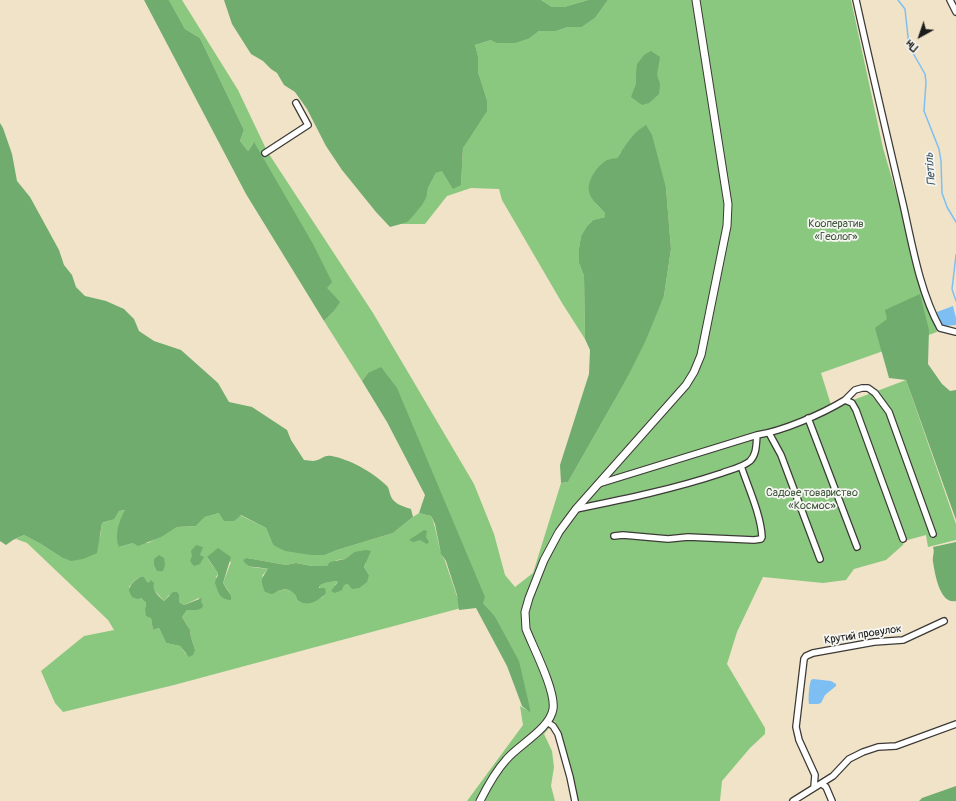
<!DOCTYPE html>
<html>
<head>
<meta charset="utf-8">
<style>
  body { margin:0 }
  #map { position:relative; width:956px; height:801px; overflow:hidden; background:#f0e3c8; font-family:Pangolin,sans-serif }
  canvas { display:block }
  .north { position:absolute; left:900px; top:16px; width:40px; height:40px; -webkit-text-stroke:3px #f6f6f2; paint-order:stroke; rotate:220deg; font-size:11px; font-weight:700; line-height:16px; text-align:center; color:#1c1c1c }
  .north::after { content:''; display:block; margin:auto; width:14px; height:18px; background:#1c1c1c; clip-path:polygon(50% 0,100% 100%,50% 72%,0 100%) }
</style>
</head>
<body>
<div id="map">
<canvas width="956" height="801"></canvas>
<div class="north">Пн</div>
</div>
<script>
const context = document.querySelector('canvas').getContext('2d');
context.lineJoin = 'round';
function paint(path, color) { context.fillStyle = color; context.fill(path, 'evenodd'); }
function trace(path, color, width, dash) { context.strokeStyle = color; context.lineWidth = width; context.lineCap = dash ? 'butt' : 'round'; context.setLineDash(dash || []); context.stroke(path); }
function drawText(font, color, halo, rows, align = 'center') {
  context.font = font + ' Pangolin,sans-serif'; context.lineWidth = 3.5; context.setLineDash([]); context.textBaseline = 'middle'; context.strokeStyle = halo; context.fillStyle = color; for (const [text, x, y, turn = 0] of rows) {
    context.save(); context.translate(x, y); context.rotate((+turn || 0) * Math.PI / 180); context.textAlign = isNaN(turn) ? turn : align; if (halo) context.strokeText(text, 0, 0); context.fillText(text, 0, 0); context.restore();
  }
}
paint(new Path2D(`
  M169,0h13l56,90 29,61 106,162 101,171 20,50 11,41 10,12 18,-14 28,-90 7,-1 57,-100 39,-86 7,-47 -5,-61 -45,-36 -4,6 -9,2 -13,43 10,10v4l-12,3 -6,6 -6,10 -2,12v15l5,13 1,63 -23,-36 -60,-103 -3,-11 -28,-1 -24,8 -22,28h-25l8,-2 19,-26 1,-8 8,-15 6,-3 19,15 2,-37 8,-15 16,-33 -9,-28v-16l-3,-11 16,-5 39,-2 9,-7h17l12,-4h14l13,-9 13,-18h243l32,148 54,184 -116,41 11,35 74,-28 50,144v16l-28,7 -2,-12 -22,6 -1,4 -17,15 -32,9 -8,11 -23,3 -60,-6 -26,55 -10,32 38,64v6l-15,14 -28,33 -2,20h-142l-16,-61 -7,-19 -11,13 8,17 2,16 -3,19 4,15h-88l56,-76 -3,-19 11,6 -37,-97 -11,-12 -115,-230 -6,8 -38,-60 9,-9 -7,-25 -73,-144 -5,8 -8,-10 4,-11 -44,-92 -15,-9z
  M541,0h47l-24,7h-12z
  M126,510l-7,37 14,-4h15l29,-16 19,-1 9,-9 14,-4 21,2 26,13 7,17 38,10h14l12,-5 56,-17 20,-16 6,-4 12,3c7,15 6,32 14,45l16,47 -287,77 -111,27 -8,-9 -14,-32 43,-35 30,-6 -6,-10 -81,-77 -11,-4 8,-4 17,9 20,13 39,-20 2,-14c9,-2 12,-5 17,-12zM354,552l12,11 -2,4 5,8 -21,9 -13,1 3,-3 -2,-1 -11,2 -6,2 4,12c-10,4 -18,10 -26,3 -2,-11 -12,-12 -21,-8l-14,-16 6,-7 -17,-2 -4,-9 39,7 10,-2 16,3h15l10,-6 8,-1zM207,557l24,5 -8,21 7,10 -14,-16 2,-3c-2,-6 -8,-10 -11,-17zM140,577l12,9 2,4 10,11 5,-6 10,5v2l5,3 15,-7 1,4 -7,8h-6l-5,7 8,13 1,7 4,13 -9,4 -6,-8 -14,-3 -7,-15 -6,2 -2,-12 -6,-9 1,-6 -17,-16 5,-6z`), '#8ac87f');
paint(new Path2D(`
  M144,0h25l16,29 15,9 44,92 -4,11 8,10 6,-9 59,102 19,38 -5,6 13,14 -7,10 -9,9 -78,-127z
  M224,0h317l11,7h12l24,-7h20l-13,18 -13,9h-14l-12,4h-17l-9,7 -15,5h-18l-6,-3 -16,5 3,11v16l9,28v11l-24,37 -2,37 -8,4 -11,-18 -6,2 -8,15 -1,8 -5,9 -14,17 -18,5 -14,-15 -34,-42 -16,-24 -19,-37 -12,-17 -11,-7 -7,-12 -6,-4 -8,-8 -12,-7 -19,-30z
  M651,51l9,6 -3,18 3,9 -1,10 -10,9 -7,2 -11,-8 5,-13v-10l1,-10 7,-9z
  M0,123l3,5 9,26 5,27 13,16 17,31 12,22 5,15 8,10 4,12 9,9 21,5 18,8 10,10 5,12 15,10 27,9 37,33 11,19 23,5 35,23 4,10 13,20c3,0 6,1 9,1 11,-1 9,-8 23,-4 17,4 39,17 51,29 2,2 2,5 3,8 3,10 12,12 21,15l2,8 -20,16 -56,17 -12,5h-14l-26,-4 -12,-6 -7,-17 -25,-13 -7,6h-10l-5,-8 -14,4 -9,9 -19,1 -16,10 -23,9 -5,-3 -14,4c-5,-12 0,-26 6,-37l-6,1 -5,8 -12,4 -5,30 -14,6 -12,2 -10,-4 -20,-13 -17,-9 -11,5 -7,5 -6,-4z
  M646,125l6,10 14,53 5,61 -7,47 -19,46 -20,40 -57,100 -7,1 -1,-18 29,-91 1,-24 -5,-11 -1,-63 -5,-13v-15l2,-12 6,-10 6,-6 12,-3v-4c-6,-6 -14,-13 -16,-21 -2,-12 8,-26 18,-32 3,-1 7,-2 10,-2 10,-14 14,-24 29,-33z
  M920,294l9,36 -1,34 14,20 8,7 6,-1v130l-50,-140 -17,-2 -14,-50 12,-9 -2,-9z
  M381,367l16,21 88,209 -2,6 11,12 25,46 12,52 -9,-7 -15,-40 -31,-58 -17,2 -2,-15 -11,-34 -5,-7 -6,-30 -4,-8 -12,-3 6,-18 -38,-73 -25,-41 6,-8z
  M424,530l3,1 -1,6 3,5 -2,2 -7,-4 -7,2 -4,-2z
  M956,542v59c-16,4 -21,-27 -23,-39 -1,-5 2,-10 0,-15z
  M196,545l7,2 -3,8 4,2 -4,7 -6,2 -4,-5 2,-5 -1,-5z
  M218,548l13,9 -8,26 8,13v4c-12,-1 -12,-6 -16,-17 0,-2 3,-7 3,-9 0,-2 -9,-13 -11,-17z
  M366,550l5,1 -7,16 5,8 -2,7 -8,6 -7,1 -4,-5 -4,1 -2,5 -7,3 -4,-2 7,-9 -2,-1 -11,2 -5,2 -1,3h6l1,5c-7,8 -20,15 -29,7 -1,-7 -8,-12 -15,-10 -4,0 -6,3 -10,4 -1,0 -6,-2 -7,-2 -5,-12 -4,-13 3,-23 -10,-3 -19,1 -25,-9l4,-2 39,7 10,-2 16,3h15l3,-4 15,-3 9,-7z
  M159,555l5,3 1,7 -2,6h-6l-3,-6v-6z
  M140,577h4l2,4 3,2 2,-3 3,3c-3,6 5,14 10,18l9,-9h4l2,3v7l5,3 18,-7 -1,4 2,3 -1,3 -5,2h-10l-5,7 8,13 1,7 4,13 -2,5 -4,2 -9,-11 -14,-3 -7,-15 -6,2 -2,-12 -5,-2 -1,-7 1,-6 -5,-5 -4,1 -5,-2 -3,-6c1,-7 5,-10 11,-14z
  M956,786v15h-37l3,-3z`), '#6fac6e');
paint(new Path2D(`
  M953,306l3,12v7l-12,1 -5,-5 -2,-9z
  M813,679l18,2 5,3v2l-11,9 -4,8 -3,1h-9c-1,-6 0,-18 2,-24z`), '#7dbff2');
trace(new Path2D(`
  M898,0l7,9 4,37 16,28 1,8 -2,29 15,38 2,12 1,32 5,14 9,15
  M956,255l-4,34 4,12`), '#7dbff2', 1.5);
const minor = new Path2D(`
  M856,0c15,68 31,136 47,204 9,40 17,88 37,124l16,4
  M950,0l6,12
  M265,153l43,-28 -12,-22
  M845,400l10,-10 7,-2h6l7,5 14,19 44,122
  M808,418l49,129
  M769,433l12,22 39,104
  M598,484l159,-49c26,-4 65,-21 88,-35l7,3 4,7 47,129
  M576,509c49,-10 98,-20 146,-36 8,-3 21,-6 28,-12 7,-7 6,-17 7,-26
  M614,536l9,-1 45,4 20,-2 66,3 7,-1 1,-2c-1,-22 -14,-50 -21,-71
  M547,722l6,4 5,8 12,43 5,24
  M822,784l4,3 6,14
  M814,787l1,-12 -16,-35 -3,-13 8,-68 2,-3 7,-3 61,-11 29,-2 41,-19
  M793,801l40,-25 16,-17 14,-7 15,-5 18,-1 60,-22`);
const tertiary = new Path2D(`
  M480,801c7,-14 15,-29 26,-41 12,-15 44,-31 47,-51 3,-18 -20,-62 -27,-80l-1,-17 4,-14 15,-38 15,-28 17,-23 110,-124 8,-13 7,-17 26,-129 1,-22 -32,-204`);
trace(minor, '#3c3a36', 8);
trace(tertiary, '#3c3a36', 9);
trace(minor, '#fff', 5.5);
trace(tertiary, '#fff', 7);
drawText('11px', '#42583f', '#f6f6f2', [
  ["Кооператив",836,224],
  ["«Геолог»",836,237],
  ["Садове товариство",812,493],
  ["«Космос»",812,506]
]);
drawText('11px', '#1c1c1c', '#f6f6f2', [
  ["Крутий провулок",863,635,-9]
]);
drawText('italic 12px', '#3e5567', '#f6f6f2', [
  ["Петіль",931,169,-95]
]);
</script>
</body>
</html>
